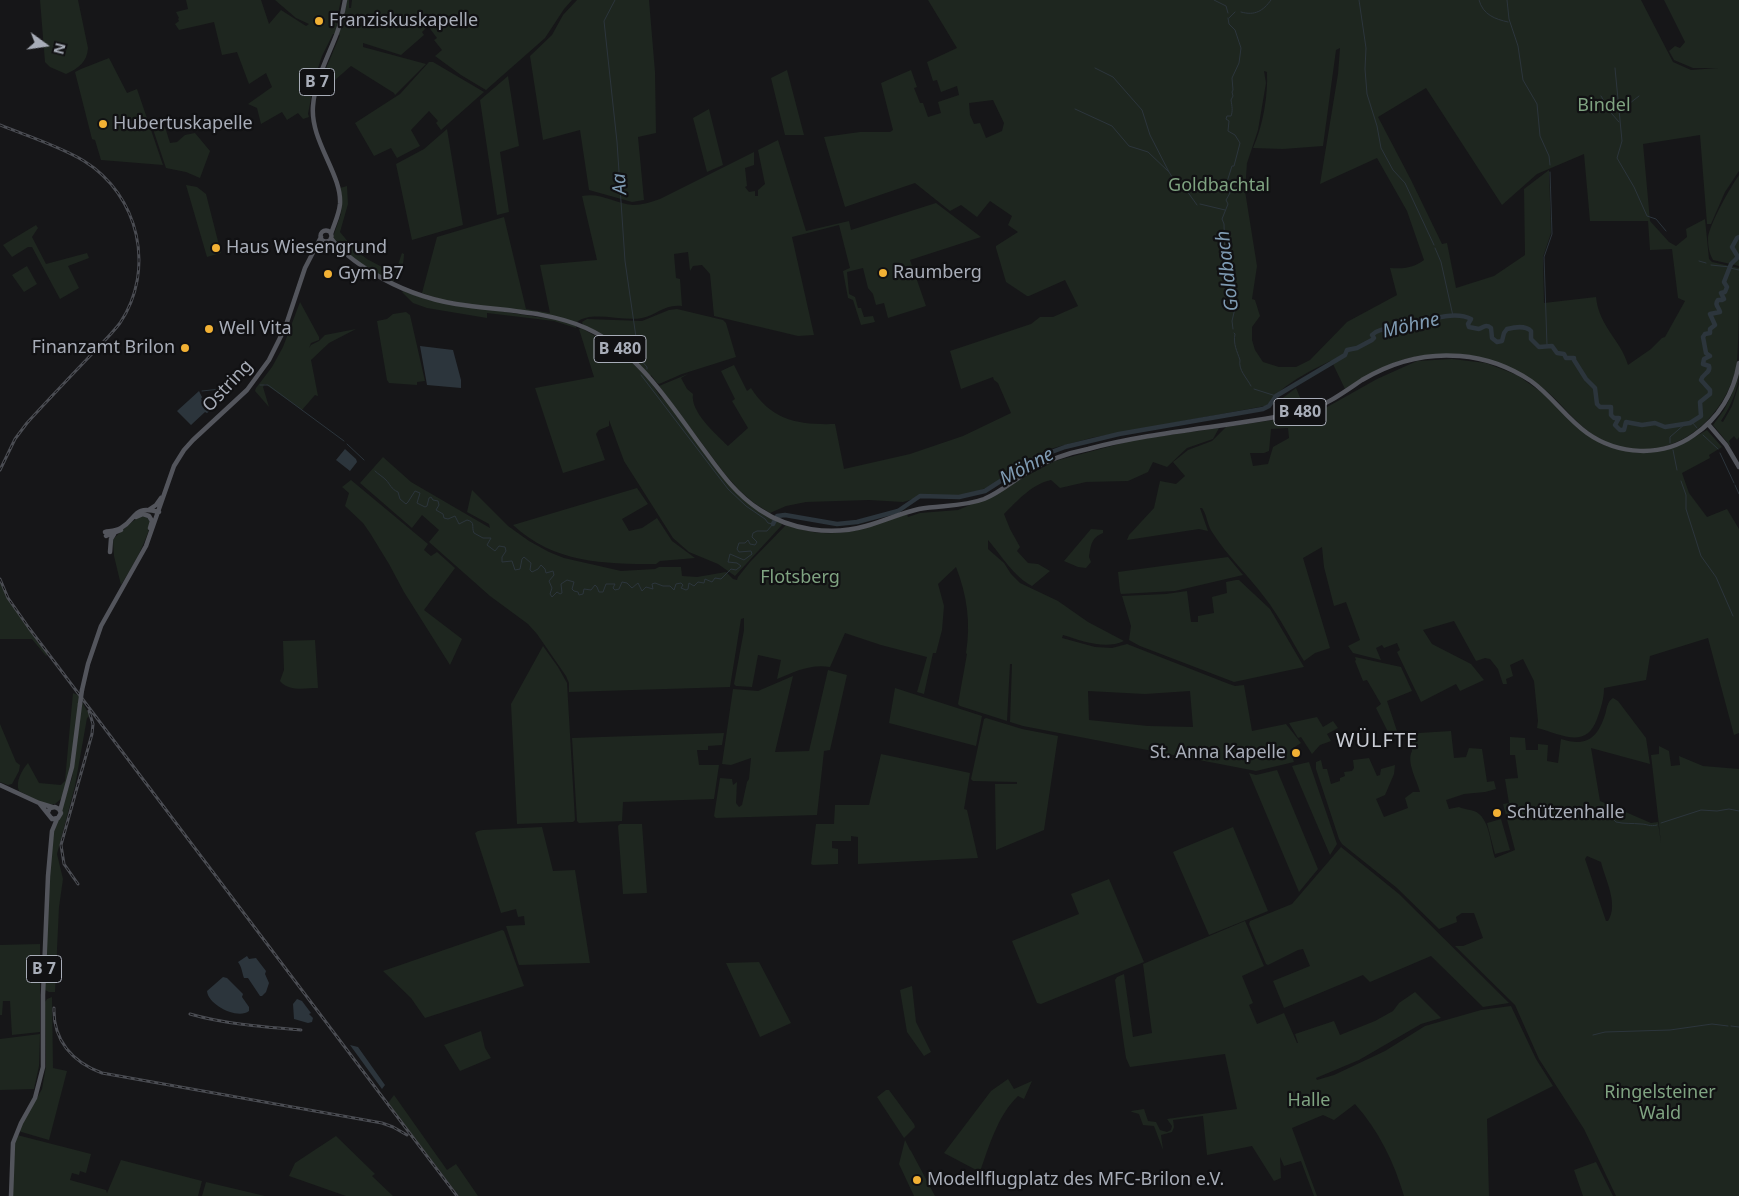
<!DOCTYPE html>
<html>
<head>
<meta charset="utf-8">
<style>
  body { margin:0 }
  #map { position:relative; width:1739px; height:1196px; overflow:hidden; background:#161618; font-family:"Noto Sans",sans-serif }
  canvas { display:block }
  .north { position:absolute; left:20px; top:20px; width:50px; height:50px; -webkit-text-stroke:4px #111113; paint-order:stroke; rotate:104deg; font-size:14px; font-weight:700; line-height:20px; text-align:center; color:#a8adb8 }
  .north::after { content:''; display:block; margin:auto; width:18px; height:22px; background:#a8adb8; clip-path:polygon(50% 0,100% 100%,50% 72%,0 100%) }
</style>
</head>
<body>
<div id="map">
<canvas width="1739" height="1196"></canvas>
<div class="north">N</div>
</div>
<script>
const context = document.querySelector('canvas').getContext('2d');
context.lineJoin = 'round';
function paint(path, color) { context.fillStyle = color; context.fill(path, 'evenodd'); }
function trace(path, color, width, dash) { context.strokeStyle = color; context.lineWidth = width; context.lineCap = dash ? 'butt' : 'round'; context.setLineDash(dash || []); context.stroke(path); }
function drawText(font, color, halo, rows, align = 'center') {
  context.font = font + ' "Noto Sans",sans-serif'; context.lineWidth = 4.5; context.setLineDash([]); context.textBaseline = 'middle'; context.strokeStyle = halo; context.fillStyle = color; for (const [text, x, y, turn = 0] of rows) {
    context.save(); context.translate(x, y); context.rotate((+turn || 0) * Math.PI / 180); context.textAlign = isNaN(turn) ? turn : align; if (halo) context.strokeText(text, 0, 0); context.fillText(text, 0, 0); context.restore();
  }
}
paint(new Path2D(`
  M40,0h38l10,48c-1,14 -9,20 -22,26l-16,-7 -5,-5z
  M186,0h75l8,24 12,-14 25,16 3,-2 -13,-6 -21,-18h66l-5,23 6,1 5,-24h2v8h2l1,-8h220l-8,9 -19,29 -59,52 -25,-15 -26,-19 7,-6 -8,-10 3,-2 -9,-12 -6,6 2,3 -23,20 -38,-12v4l63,17 -31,31 -1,-2 -43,-27 -16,14 -16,11 8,-25 13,-31 -7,-1 -11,22 -7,21 -7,37 1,3 -6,2 -5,-6 -11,7 -5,-8 -21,12 -4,-16 -9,-4 24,-17 -6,-14 -17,11 -12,-32 -15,3 -8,-33 -35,8 -4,-6 4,-3 -1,-2 1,-1 -3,-6 12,-3z
  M577,0h72l6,72 1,61 -18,4 6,63 -12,2 -43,-12 -9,-60 -37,10 -13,-84 22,-21 11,-20z
  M928,0h713l32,62 18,8 27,-2h-25l-19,-8 -5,-9 6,-5 5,2 5,-6 -21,-42h75v171l-14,21 -14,32h-4l-7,-89 -57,9 7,77 19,21 7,4 11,-9 -1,-8 19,-10 4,40 3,3 27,6c0,30 0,67 -2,95 -12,65 -81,111 -142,73 -22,-14 -35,-36 -56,-51 -10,-8 -26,-12 -38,-17 -8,-4 -18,-11 -27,-12 -9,-1 -18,0 -27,0 -9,0 -18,-1 -26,0 -28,3 -52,19 -76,33l-12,-25 -3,-3c-18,9 -36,18 -51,31 -6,5 -8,11 -14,14l-174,32 -45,12 -53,35 -24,10h-41l-25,7 -34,-2 -63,2 -20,4 -16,7 -16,-10 -15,-13 -15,-17 -65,-87 29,-12 -7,4 6,11 6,5c-3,18 23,40 35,52l20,-18 -16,-27 3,-2 -14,-28 13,-6 13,26 4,-3c21,33 48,37 84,36l9,45 66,-15 53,-18 48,-23 -13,-30 -4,-3 -1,-3 -32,12 -11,-38 81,-27 9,-7h13l25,-11 -13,-26 -36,16h-2l-21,-14 -10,-34v-2l22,-14 -10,-7 4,-9 -22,-15 -13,16 -16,-12 -11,6 -35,-28 -70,24 -21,-70 36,-5h30l3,-2 -12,-47 30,-13 6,17 -3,1 6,15h3l5,14 13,-4 -3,-11 21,-7 -2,-9 -16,6 -4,-12 -4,1 -6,-19 30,-14zM1340,48l-2,26 -18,110 57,-26 30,53 17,49c-11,8 -20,9 -34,8l7,27 -50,27 -37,38 -14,7h-17l-16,-5 -8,-12 -3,-10v-13l8,-11 -5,-16 -3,-1 5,-33 -12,-75 2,-28 11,-33 8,-47 -2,-12 3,1c1,25 -4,53 -14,76l30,1 40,-3 13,-96zM1426,88l76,117 35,-31 47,-20 6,67h58l2,29 22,-1 6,49 7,3 -20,36 -3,1 -11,11 -23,16c-7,-25 -29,-38 -32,-68l-52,6 -1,-46 8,-24 -2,-63 -25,19 1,66 -31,21 -38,12 -9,-45 -5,1 -31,-64 -33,-63zM993,100l11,23 -2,8 -16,7 -6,-15 -6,1 -4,-9 -1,-12z
  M109,58l18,35 10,-4 26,76 -62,-5 -6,-20 -3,-1 -17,-67 6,-3z
  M429,62h4l51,30 -43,38 -5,-7 2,-2 -9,-10 -18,19 9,16 -23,12 -6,-10 -17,8 -19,-33 45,-29z
  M787,70l17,65h-19l-14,-57z
  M508,76l11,70 -19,6 9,60 -12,3 -17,-115z
  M709,109l14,56 -16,7 -14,-54z
  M165,127l5,16 7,-1 8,-7 10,-2 15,18 -10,27 -14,-6 -20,-4 -13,-39z
  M447,129l16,96 -51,15 -16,-76 28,-15z
  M778,140l28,91 43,-10 2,9 85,-27 45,34 -71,23 16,46 -38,12 -4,-15 -8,2 -3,-11 -5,-6 -5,-20 -16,4 2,22 6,3 3,11h3l3,9 9,-1 2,6 -14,3 -8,-25 -5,-2 -5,-27 7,-3 -11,-43 -47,12 22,98 -16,1 -84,-20 -4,-42 -8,-9 -9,1 -3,5 -2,-19 -14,2 2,24 4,1 2,27c-18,-2 -25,9 -40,12 -19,4 -50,-8 -65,4l-134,-22 -21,-7 15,-56 67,-20 22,92 24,4 -10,-48 57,-5 -15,-64c18,-4 32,7 51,9 9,0 18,-3 27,-6l94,-47v13l-9,3 2,18 -2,1 4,5 6,-1v5h3v-6l7,-6 -7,-34z
  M1739,175v91l-26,-6c-4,-7 -5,-14 -5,-22 1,-13 23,-52 31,-63z
  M186,185l11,2 9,7 15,59 -14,4z
  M347,186l1,18 -8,28 14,17 13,10 28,15 7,-21 2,1c0,8 -3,23 -11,27 -23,-8 -45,-24 -60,-44l8,-23 1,-15 -2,-11z
  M36,225l2,3 -6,9 14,27 41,-11 2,5 -21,8 11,22 -19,11 -28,-52h-4l-16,10 -9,-12z
  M27,266l10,18 -13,8 -12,-17z
  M403,291l26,9 128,20 19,6v2l-22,-7 -67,-8v5l-60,-10 -14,-5 -11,-11z
  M300,302l19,35v3l-8,3 -2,5 2,-3 8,-4 6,-6 31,-6 -27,14 -18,17 7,36 -3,-1 -13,15 -37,-26 -2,3 6,20 -14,-16 1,-3 16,-21 11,-20z
  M677,309l46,11 3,3 10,34 -54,17 -23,10 -2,-1 -6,-8 -2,5 11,16 8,7 67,88 46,32 1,2 -47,51 -17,-12 -29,-12 -16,-14 -49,-77 -15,-41v6l-10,4 -3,4 9,26 -42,13 -28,-85 59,-11 -15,-48 2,-1 36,20 1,-4 -35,-19 -1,-3 5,-3 55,2 27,-11z
  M406,312l4,3 15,66 -8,1v3l-28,-2 -2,-3 -10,-59 10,-2 6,-5z
  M1452,359l34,4 31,12 27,19 30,29 33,23 10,3 22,4 22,-2 23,-8 23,-13 15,17 -13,8 1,3 -28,15 7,20 18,24 20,-8 12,20v204l-5,2 -26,-97 -58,18 -4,24 -42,8c0,11 -3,20 -7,31 -11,31 -36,15 -60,9l1,-7 -4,-40 -11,-22 -13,6 3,11 -7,3 1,5h-4l-5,-15 -8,-10 -5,-1 -9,3 -22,-40 -31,9 9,14 39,20 13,16 -24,11 -4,-7 -35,18 -24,-50 3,-2 -3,-7 -13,5 -2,-3 -6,3 5,12 -28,-7 -5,-7 12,-6 -14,-38 -12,4 -10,-39 -2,-20 -19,11 27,90 -15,5 -11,8c-13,-21 -24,-44 -39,-63 -17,-23 -37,-41 -53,-66 -5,-8 -5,-17 -10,-24h-2l8,23 -9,-2 -72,11 2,-5 25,-27 6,-27 16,3 9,-8 -12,-14 15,-12 24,-9 14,-14 81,-12 13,-4 57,-32 40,-18zM1288,428l1,10 -16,9 -5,17 -15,2 -3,-13h14l5,-2 2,-22z
  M1739,371c0,17 -8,35 -18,50l2,1 9,-16 7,-22v53l-2,3 -3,-4 -5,5 2,6 -18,-22 11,-15 7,-14z
  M1296,388l9,21 -32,6 3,-12z
  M1219,428l-6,11 -26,9 -20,19 -14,-5 -5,10 -20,9 -42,1 -26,6 -9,-8c-19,4 -34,21 -47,34l6,15 10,18 -3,4 11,12 10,1 12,7 -18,15c-19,-10 -30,-30 -44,-46v9l16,14 7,11 9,9 38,18 30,21 36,19c-19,9 -42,0 -61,-6l-1,3 33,9 17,1 15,-4 102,40 6,2 9,-1 8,46 34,-7 15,19 -11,7 4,12 -38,9 -233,-45 -13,-4 2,-58h-2l-3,57 -47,-15 -2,-2 9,-50 -1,-1c5,-30 1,-58 -10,-86l-18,17 6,22 -2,24 -6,23h-3l-9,41 -7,-2 10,-35 -46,-12 -36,-12 -15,34c-21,-3 -35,5 -53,12l4,-19 -23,-5 -6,32 -16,-1 -2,-2 10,-54v-12l-3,1 -11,68 -161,5v-9l-3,-7 -29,-42 -9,-10 -38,-28 -61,-54 10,-12 -17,-15 -10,13 -52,-45 23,-26 28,25 79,46 -1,-4 -22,-12 5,-22 36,36 21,15 20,11 15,6 57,13 34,-2 4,-2h22l1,9 15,1 29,-5 7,7 4,1 1,-3 12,-15 36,-37c13,3 25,8 38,8 30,2 55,-10 83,-19l1,3 12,-4 38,-3 17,-7 80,-42 79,-21zM1088,691l57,3 45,-3 3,36 -45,-1 -59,-6z
  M351,480l77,64 -4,6 7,6 6,-4 18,16 -31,42 38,29 -12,26 -46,-73 -15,-28 -19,-31 -7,-10 -18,-17 4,-13 -7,-6z
  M637,488l11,16 -26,15 7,12 13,-3 15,-10 15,23 23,17 -35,3 -4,3c-53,0 -102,-1 -143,-39z
  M142,515l4,1 5,7c-6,22 -18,43 -30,62l-7,-29 -1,-16c3,-5 23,-22 29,-25z
  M1091,529l12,1v3c-12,5 -12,12 -14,24l2,5 -5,6 -8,-1 -14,-6z
  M1228,557l15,18 -68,16 -54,3 -1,-3 -2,-19z
  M1236,580h3l31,29 34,58 -70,15 -94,-36 -11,-6 2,-14 -9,-30 44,-2 21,-3 4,31h7v-6l16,-3 -2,-16 15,-4 -1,-11z
  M0,581l18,33 30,40 -2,2 -14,-17h-32z
  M315,640l3,48c-12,0 -29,4 -38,-7l4,-11 -1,-29z
  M543,646l15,21 9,16 8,137 -2,2 -56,2 -6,-120z
  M1355,657l46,10 11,24 -25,10 10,30 -8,3 -13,-26 5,-4 -14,-24 -4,1 -8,-20 1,-1z
  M828,670l19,5 -17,75 -6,1 -7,64 -101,3 -2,-2 6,-38 12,1 1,6 4,-3 -1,21 3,4 3,-2 5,-23 2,-3 2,-21 -20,7 -9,-1 11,-75 25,2 35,-15 -18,76 34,-1z
  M895,688l87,28 -6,30 -87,-23z
  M73,693l7,3 -9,72 -8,29 -8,7 -8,1 -28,-14c-4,-9 3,-21 9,-28l11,20 22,2 4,-4z
  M1613,698l5,3 28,37 4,26 -59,-16 9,53 51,22 7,-1 3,21 -10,-88 8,-1v-8l10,5 2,15 9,-1 -1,-9 24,10 36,3v427h-123l-32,-67 -45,-70 -24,-54 -60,-59h8l20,-8 -9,-25h-12l-6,4 1,5 -18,7 -42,-41 -55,-44 -3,-5 -23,-70v-7l5,-2 2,9h4l4,15 9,-3v-3l5,-2 -1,-4 8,-1 2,-3 -1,-8 16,-2 8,18 3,-1 1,-6 14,-4 -1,9 -9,21 -9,4 8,18 24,-9 -3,-10 8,-6h7c-3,-12 -14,-30 -8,-41l-3,-14 10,-4 32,-2 3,27 12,-1 3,-9 13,1 5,33 7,-1 2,8 -11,3 -21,2 -18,6 3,9 10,-2c7,3 10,2 15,4 16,6 16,33 21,47l20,-8 -12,-46 6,-1 -4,-24 13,-1 -3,-23h-5v-18l15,1 1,12h12v-6l10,1 -1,16 11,2 3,-24c25,8 36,0 44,-24 2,-7 2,-13 8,-17zM1587,856l14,6c4,17 18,42 7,59h-2l-21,-62z
  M82,702l8,14 -3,2 -12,68 -18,68 6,25 -4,28 -4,85h-6l-4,-2 4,-113 5,-48 18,-51z
  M1317,717l6,10 10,-6 5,7 -11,6 4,7 -11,4 -8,9 -11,-17 -3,1 -9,-15z
  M986,718l36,11 36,7 -14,94 -48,20 -1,-66h22v-2l-44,-1 -2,-2 13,-60z
  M0,724l16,38 4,3 -1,6 -7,13 -4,1 -8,-3z
  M724,733l-2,12 -14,1v4h-11l2,15h20l-5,34 -91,3 -1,19 -43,2 -2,-2 -5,-83z
  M881,754l89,19 -6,36 3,1 11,48 -120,6v-27l-7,-1v5h-19v7l6,1v15l-25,1 -2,-1 5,-40h18l1,-19h34z
  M1309,762l28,82 -7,11 -38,-89z
  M1277,770l41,99 -19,23 -50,-119 7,2z
  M1501,819l9,31 -15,4 -8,-31z
  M620,824h22l5,69 -24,1 -5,-68z
  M542,827l11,44 22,-1 15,93 -71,2 -13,-39 19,-1 -1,-9 -6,1 -2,-8 -15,4 -26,-80 3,-2 5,-1z
  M1233,827l35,84 -59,24 -36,-83z
  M1341,847l58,47 110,109 -26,4 -52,-51 -61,26 -7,-7 -79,33 -11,-27 37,-15 -7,-17 -5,1 -30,15 -2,-1 -17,-40 1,-3 42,-17z
  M1109,879l35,83 -103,42 -4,-1 -25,-62 67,-27 -8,-20z
  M1245,921l19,45 -22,10 11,27 -4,2 8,19 27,-11 13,30h1l-3,-9 39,-13 6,14 35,-14 18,-10 6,-8 16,-11 26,26 -20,6 -62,36 -43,18 1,2 17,-5 51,-24 40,-25 56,-16 30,-4 25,53 17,27 -66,33 2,77h-85c-10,-34 -25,-65 -49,-92l-21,16 -11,-5 -31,13 25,68h-3l-13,-35 -17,5 -4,-9 1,21 -7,3 -22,-35 -45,9 -4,-39 -30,4 1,7 -2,5 -11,3 2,15 -9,-24 -11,-1 -4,-11 -7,-2 -1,-1 13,-2 4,12 8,1 4,8 7,2 4,-2 1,-4 -5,-7 70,-10 -12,-55 -95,13 -4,-9 -2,-13 -9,-65 2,-3 7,-3 9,63 19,-4 -9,-69z
  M502,930l2,1 20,55 -99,32 -14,-20 -28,-27z
  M40,944v88l-28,3 -2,-34h-7l-1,14h-2v-70z
  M759,962l32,61 -31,14 -34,-74z
  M912,986l4,36 15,30 -7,4 -17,-24 -7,-42z
  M52,997l1,71 14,3 -18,69 -31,-9 24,-42 4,-23 -1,-64 2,-3z
  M481,1031l4,17 6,10 -31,13 -16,-26z
  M40,1034l-1,32 -5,23 -34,1v-51z
  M1008,1079l6,10 18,-8 -8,18 -6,-3c-20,19 -29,50 -38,76l-36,-19 47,-62z
  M886,1090h3l25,34 1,3 -11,11 -27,-41z
  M394,1095l53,75 9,-6 22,32h-19l-71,-93z
  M17,1135l74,19 -5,19 -6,-2 -1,4 -7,-2 -2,7 36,10 1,3 14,-33 81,21 -4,15h-186l3,-55z
  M336,1136l39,38 -3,2 21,20h-47l-57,-20 6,-13z
  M905,1140l5,10 1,1 24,45h-21l-15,-32z
  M1596,1162l17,34h-30l-9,-26z
  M206,1182l59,14h-63z`), '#1e261f');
paint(new Path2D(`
  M420,346l33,4 8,30v8l-34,-3z
  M199,391l3,6 -1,2 10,11 -4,3 -2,-1 -14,13 -14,-14z
  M345,449l11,10 1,3 -7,9 -14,-11z
  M247,956l2,3 7,-1 10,13 -1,3 4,9 -3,9 -4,4h-2l-12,-18h-4c-2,-5 -2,-11 -6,-16z
  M223,977l4,1 16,16 -1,3 7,10v4c-11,9 -41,-6 -42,-20z
  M297,999l5,2 9,12 -2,1 4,4 -1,4 -4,1 -14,-4 -1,-15z
  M350,1045l8,2 27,38 -3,4z`), '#2c353c');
trace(new Path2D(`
  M615,0l-11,21 13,121 8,119 14,97 8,9v2
  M1214,0l12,6 2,7
  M1359,0l7,48 -1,21 2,25 10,32 4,22 12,22 12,13 29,62
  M1479,0c4,15 16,19 29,22
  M1507,0l2,19 9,27 5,34 14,24 3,32 9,20 1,9
  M1241,12c14,4 22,-1 30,-12
  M1228,18l1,6 6,6 6,18 -2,15 -7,15 1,12 -1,2 1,4 -2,4c1,6 2,11 0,16h-4l-1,3 3,2 -1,10 7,4 5,8 -6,23h-2l-6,19 4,8 -4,7 2,4 -6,15 2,5 1,36 5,14 6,30 -4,17 1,8
  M1229,18l6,-6
  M1095,68l18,9 29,33 8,25 19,37 7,11 11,8 10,14
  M1615,68l7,73 -5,17 17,29 13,29 9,3 10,12
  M1601,96l11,18 7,8
  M1075,109l37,17 17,20 19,6 21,20
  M1620,111l19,-15
  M1200,204l25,6
  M1435,248l6,14 12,54
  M1699,261l7,2
  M1711,265l19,2
  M1730,268l9,2
  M1234,333l1,1c-2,10 2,17 5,26 -2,10 7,18 11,26
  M1547,345l-3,-88 8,-23 -2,-62
  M260,385h8l76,56
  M1254,389l22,7
  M202,391l28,-3
  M1692,422l5,6
  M1703,435l15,14
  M1670,443v-6l15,-13
  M347,444l17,16
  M1673,450l4,20
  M1720,453l14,30
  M375,471c3,3 7,5 11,9 4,4 5,9 12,12l2,7 6,5 2,-2 7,-11 5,2 -3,10 8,4 2,-1 2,-8 2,-1 2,3 5,1 1,4 -3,5 7,4 1,4 4,1 7,-3 4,8 8,-4c9,2 4,7 7,13l9,5h8l-4,7 8,6 4,-5 6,1 1,4 -4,6v5l10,-1 3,9 5,-1 2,-10 2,-2 7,6 -1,7 2,2 6,-3 3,-4 4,4 1,4 7,-2 1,4 -5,6 3,7 -2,6 2,3 5,-5 3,2 2,-1 -1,-9 6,-4 7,2 -2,7 2,2 4,1 1,3 4,-1 1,-5 7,1 4,-5 2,2 2,5h4l3,-8h9l-2,4 2,2 4,-1 3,-7 5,1 5,5 6,-5 4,8 4,-4 7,2 -1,-5 3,-1 8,3h7l4,4 2,-6 5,-1 2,2 -2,3 5,2 2,-1 1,-6 5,3 4,-4 6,1 1,-4 7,3 3,-4 6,1 10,-10 5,1 5,-4 -4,-3 -9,-1 2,-8 14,6 8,-6 -1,-3 -12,1 -2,-3 2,-6h6l3,-3 2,4 5,1 2,-3 -5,-5 1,-4 4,-2h10l6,-7 -5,-1 -3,-4 -19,-13 -18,-17 -87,-114
  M1681,481l5,14v14l15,47 15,21 17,39
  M1735,485l4,9
  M1601,813l12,6 3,3c8,2 16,1 25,2 6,0 9,3 16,1
  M1661,823l40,-13 16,1 12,-2 10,2
  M1731,1026l8,1
  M1593,1035l12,-3 65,-2 42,-6 16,2`), '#2c353c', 1);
trace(new Path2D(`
  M773,524l4,-8 8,-1 52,9 20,-2 41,-11 22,-15 39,1 26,-6 53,-34 27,-10 54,-13 144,-25 6,-3 7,-10 69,-41 2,-5 10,-2 15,-8 2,-2 -2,-3c7,-8 20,-5 29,-8 19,-4 52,-18 70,-8l-3,5 1,3 10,2c5,-2 7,-5 12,-1l1,10 5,4 5,-1 2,-8 3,-4c8,-2 18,-4 24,2v8l8,8 13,-1 5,7 7,1 2,4h8v2l12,19 9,9 2,16 3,3h11v8l3,3h5l-4,7 5,5h4l2,-8 16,3 13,-2 10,4 25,-4 11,-7 -1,-14 10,-8v-4l-9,-10c2,-7 10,-7 8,-14l-6,-2 1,-5 6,-3 -4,-3 -3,-16 2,-3 5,-1v-4l5,-4 -5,-11 10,-2c-1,-5 -6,-7 -2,-12h4l2,-1 -3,-6 4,-1 2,-5 -3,-5 7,-18 7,-7 -6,-10 5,-9 2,-1`), '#2c353c', 4.5);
trace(new Path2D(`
  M320.5 236a5.5 5.5 0 1 1 11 0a5.5 5.5 0 1 1-11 0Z
  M331,234c3,-10 8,-19 9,-30 2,-30 -30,-63 -27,-98 2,-26 15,-49 24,-73 4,-11 6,-22 8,-33
  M331,238c11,15 27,26 42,35 26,16 53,26 83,31 43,7 89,6 130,24 55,25 86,80 121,126 16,22 30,41 53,56 30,20 71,26 106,16 18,-5 35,-13 53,-17 22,-4 44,-2 65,-10 17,-7 31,-20 47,-29 17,-10 37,-17 57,-21 71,-19 146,-22 218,-38 21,-6 38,-19 56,-31 30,-18 64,-27 98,-24 25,2 50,11 71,25 21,15 35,37 56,52 31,22 75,25 107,2 25,-17 40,-43 45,-72
  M316,250l10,-4 12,2
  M1708,424l18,21 13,22
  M150,509l6,-4 5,-7
  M136,517l7,-3 6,2 3,5 -2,7
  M105,532c5,-1 11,-1 16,-4 17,-10 11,-23 38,-16
  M106,536l15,-6
  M110,552l1,-13 3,-5
  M82,690l6,-26 13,-38 45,-80 28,-80 10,-16 9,-10 54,-50 22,-30 16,-32 20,-60 16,-31
  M0,785l39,18 13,4
  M40,804l12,15 6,-1 3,-5 -2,-4 -4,-2 -5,1 -2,4
  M60,811l12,-44 8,-63
  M11,1196l2,-53 8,-20 14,-25 8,-31v-72l5,-119 4,-45 5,-12`), '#53555c', 4.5);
const rail = new Path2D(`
  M0,125c27,11 59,21 84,36 55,34 72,108 36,162 -9,12 -21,23 -31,34 -21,22 -42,44 -62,66l-12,16 -15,31
  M0,579l8,19 21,30 428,568
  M78,884l-14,-20 -3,-19 31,-111 1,-10 -4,-13
  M54,1008c-1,32 18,54 48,65l280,50 11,4 14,8
  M190,1014c34,10 75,13 111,16`);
trace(rail, '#4a4c52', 3);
trace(rail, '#111113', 1, [4]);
trace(new Path2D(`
  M80,704l2,-14`), '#53555c', 4.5);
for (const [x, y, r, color] of [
  [319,21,5,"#f2b134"],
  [103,124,5,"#f2b134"],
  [216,248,5,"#f2b134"],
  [883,273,5,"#f2b134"],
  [328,274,5,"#f2b134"],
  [209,329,5,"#f2b134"],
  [185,348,5,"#f2b134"],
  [1296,753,5,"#f2b134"],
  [1497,813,5,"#f2b134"],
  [917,1180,5,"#f2b134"]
]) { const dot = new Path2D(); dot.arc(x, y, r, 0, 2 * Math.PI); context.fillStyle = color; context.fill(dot); trace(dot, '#111113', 2); }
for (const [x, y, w] of [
  [317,82,35],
  [620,349,52],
  [1300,412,52],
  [44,969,35]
]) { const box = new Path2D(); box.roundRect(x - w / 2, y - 13.5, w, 27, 4); context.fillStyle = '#111113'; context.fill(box); trace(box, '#a8adb8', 1); }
drawText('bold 16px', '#a8adb8', null, [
  ["B 7",317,82],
  ["B 480",620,349],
  ["B 480",1300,412],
  ["B 7",44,969]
]);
drawText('18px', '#a8adb8', '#111113', [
  ["Franziskuskapelle",329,21],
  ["Hubertuskapelle",113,124],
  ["Haus Wiesengrund",226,248],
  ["Raumberg",893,273],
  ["Gym B7",338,274],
  ["Well Vita",219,329],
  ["Finanzamt Brilon",175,348,"right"],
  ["St. Anna Kapelle",1286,753,"right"],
  ["Schützenhalle",1507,813],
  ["Modellflugplatz des MFC-Brilon e.V.",927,1180]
], 'left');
drawText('18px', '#7fa381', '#111113', [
  ["Bindel",1604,106],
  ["Goldbachtal",1219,186],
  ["Flotsberg",800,578],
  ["Ringelsteiner",1660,1093],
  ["Wald",1660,1114],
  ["Halle",1309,1101]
]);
drawText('18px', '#a8adb8', '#111113', [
  ["Ostring",228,386,-47]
]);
drawText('italic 19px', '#7f9bb3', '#111113', [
  ["Aa",620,184,-94],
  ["Goldbach",1228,271,-97],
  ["Möhne",1411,326,-13],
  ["Möhne",1027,467,-28]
]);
context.letterSpacing = '1px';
drawText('20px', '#c9ccd4', '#111113', [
  ["WÜLFTE",1377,741]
]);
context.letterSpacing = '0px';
</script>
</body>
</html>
